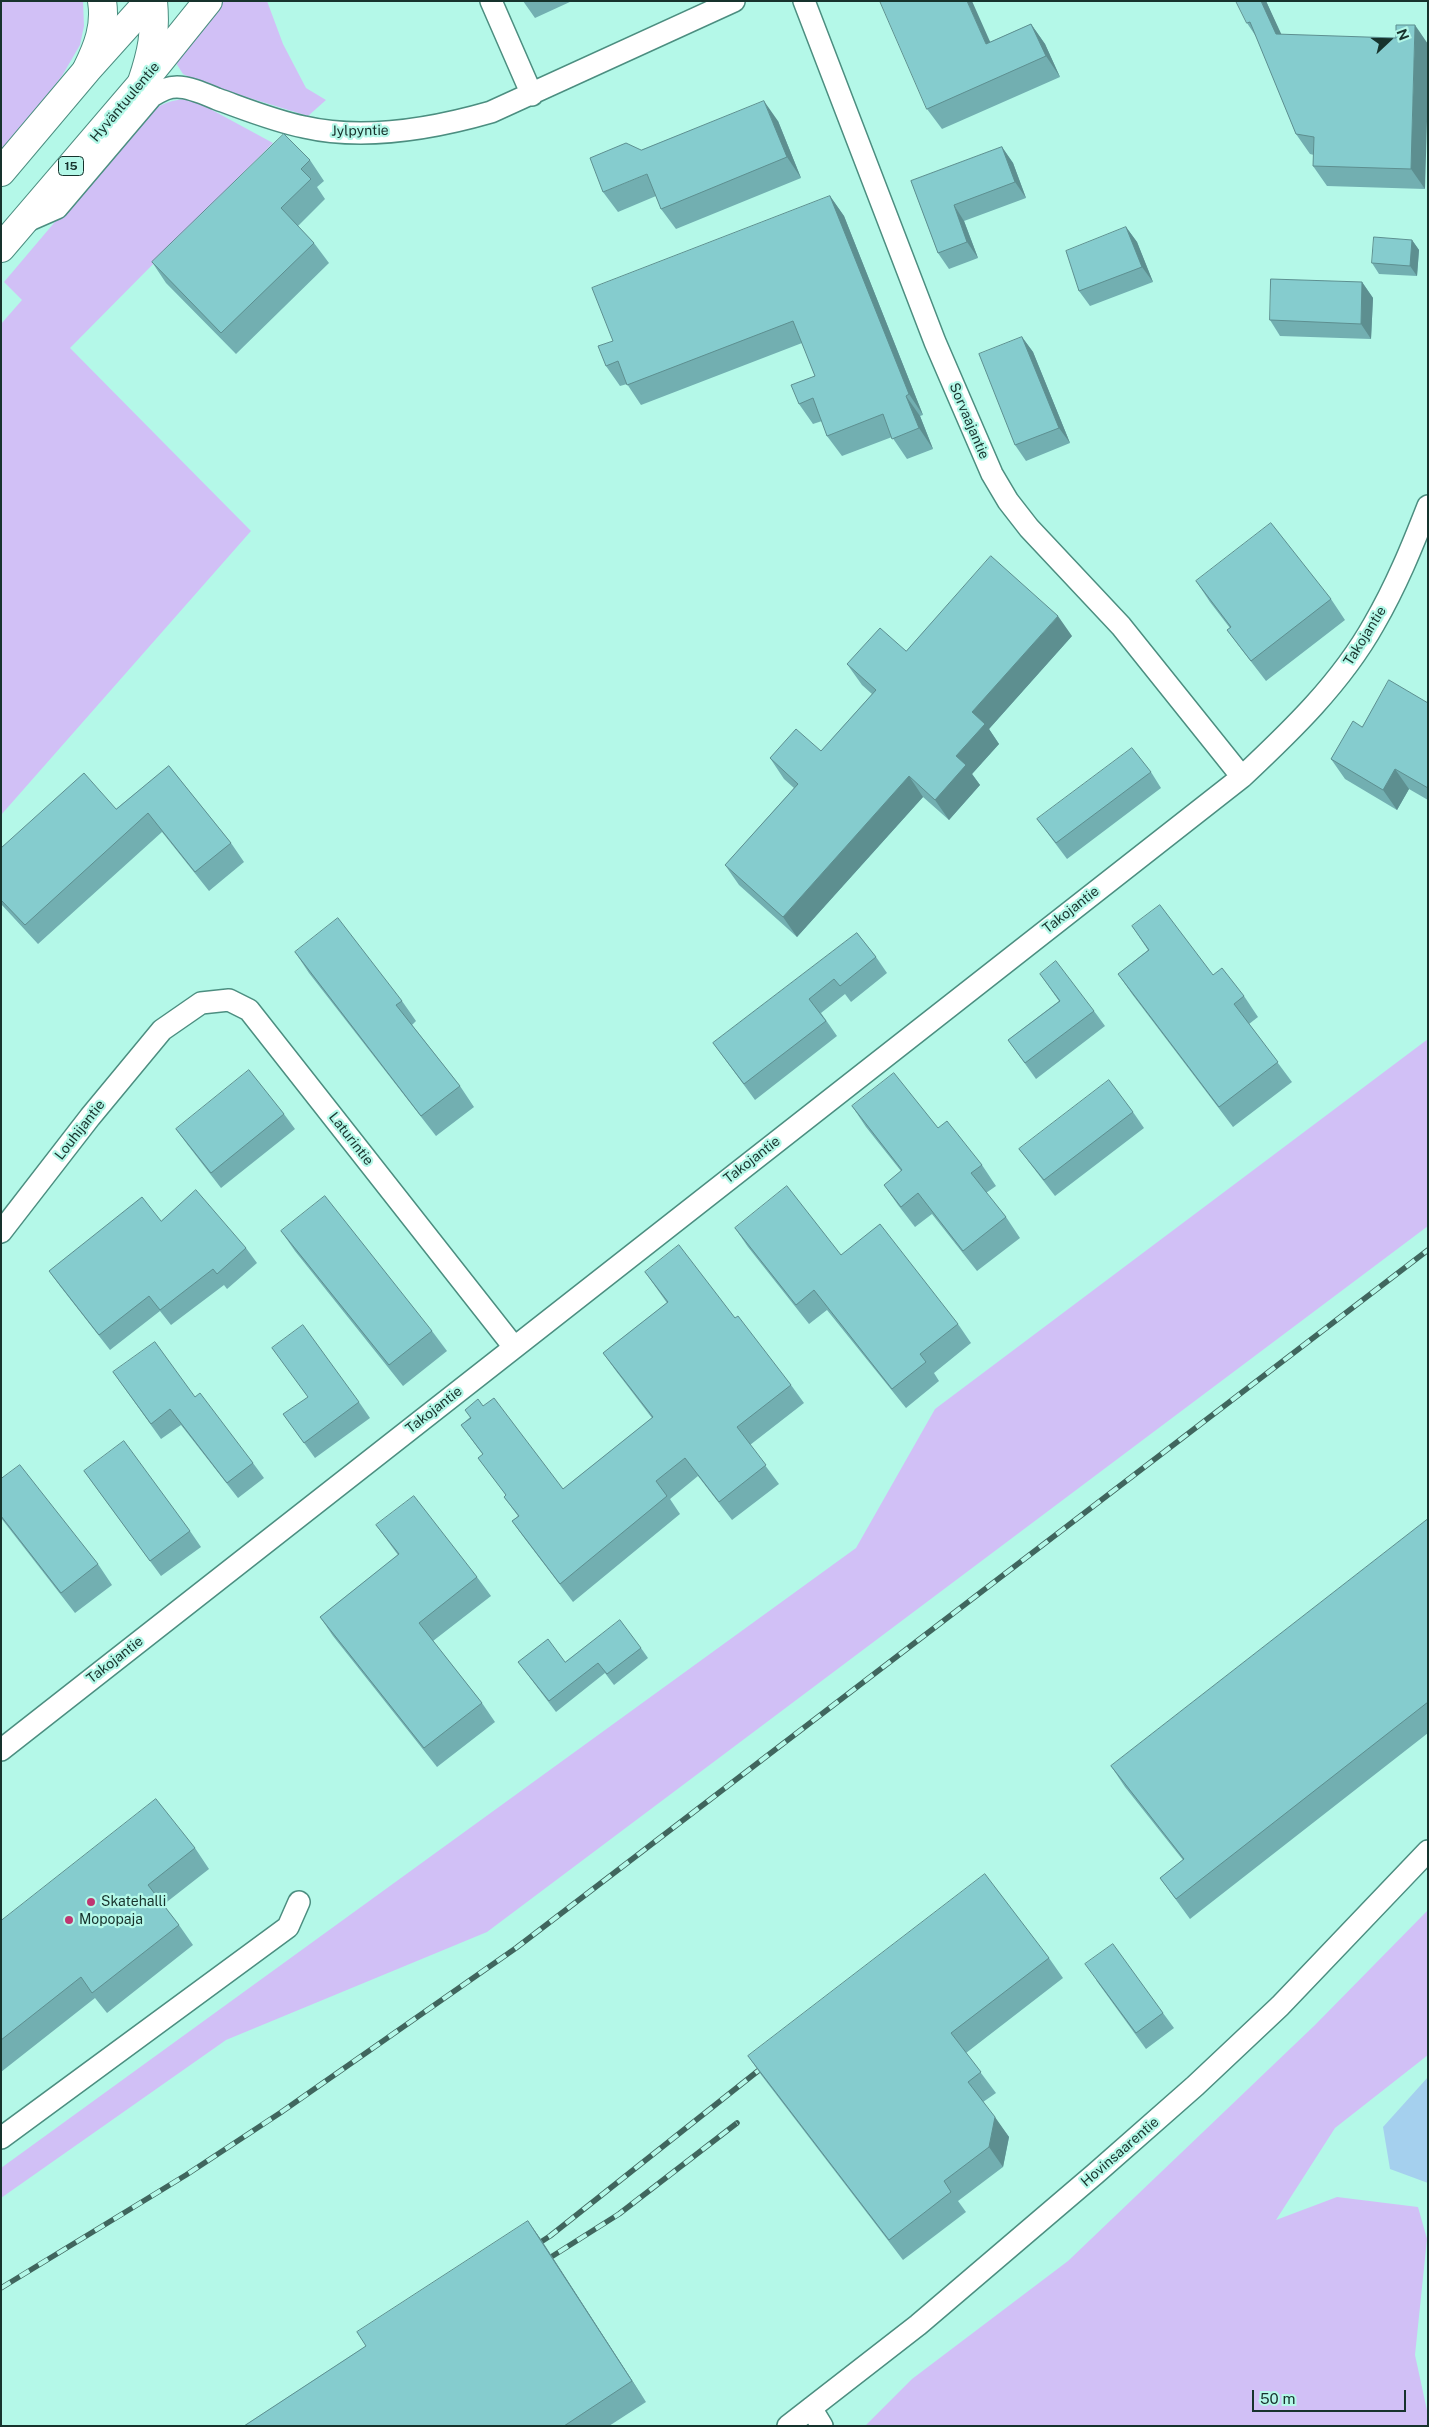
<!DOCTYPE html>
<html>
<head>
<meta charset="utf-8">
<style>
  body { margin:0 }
  #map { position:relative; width:1429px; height:2427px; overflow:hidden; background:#b4f8e8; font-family:"Public Sans",sans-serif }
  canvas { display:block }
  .frame { position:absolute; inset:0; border:2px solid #17332d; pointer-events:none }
  .north { position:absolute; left:1364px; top:15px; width:50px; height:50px; -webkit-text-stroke:4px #b4f8e8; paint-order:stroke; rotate:69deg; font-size:14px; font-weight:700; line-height:20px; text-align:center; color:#17332d }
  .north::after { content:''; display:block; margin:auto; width:18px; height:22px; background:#17332d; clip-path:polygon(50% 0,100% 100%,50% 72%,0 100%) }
  .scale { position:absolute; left:1252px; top:2390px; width:154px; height:22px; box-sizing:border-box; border:2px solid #17332d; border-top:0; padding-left:6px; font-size:15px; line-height:18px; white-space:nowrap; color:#17332d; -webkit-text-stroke:4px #b4f8e8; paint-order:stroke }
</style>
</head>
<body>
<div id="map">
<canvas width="1429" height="2427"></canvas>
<div class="frame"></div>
<div class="north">N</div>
<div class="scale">50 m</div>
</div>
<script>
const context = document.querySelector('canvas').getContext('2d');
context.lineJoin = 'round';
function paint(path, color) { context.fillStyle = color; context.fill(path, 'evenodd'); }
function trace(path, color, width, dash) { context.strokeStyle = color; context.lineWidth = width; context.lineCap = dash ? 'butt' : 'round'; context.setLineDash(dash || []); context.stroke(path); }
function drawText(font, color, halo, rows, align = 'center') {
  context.font = font + ' "Public Sans",sans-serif'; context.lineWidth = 4.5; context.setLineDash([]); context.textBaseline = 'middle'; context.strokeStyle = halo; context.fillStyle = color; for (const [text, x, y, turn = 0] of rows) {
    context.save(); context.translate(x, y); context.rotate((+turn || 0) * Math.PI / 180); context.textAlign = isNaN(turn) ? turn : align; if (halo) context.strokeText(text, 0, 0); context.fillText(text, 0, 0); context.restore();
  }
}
paint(new Path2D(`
  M1,1h82l1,25 -4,19 -18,31 -61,77z
  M223,1h44l16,43 23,44 20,12 -18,16 -104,-32 -21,-10 -7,-11 2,-5z
  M184,99l17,5 72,39 -203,205 181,183 -250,284v-491l21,-24 -18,-18 138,-163c13,-12 24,-18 42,-20z
  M1428,1039v187l-941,706 -261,108 -225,158v-30l855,-620 79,-139z
  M1428,1910v145l-93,73 -59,92 61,-23 81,10 9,32 -12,116 13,60v11h-563l47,-47 156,-118 247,-236z`), '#d1c0f6');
paint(new Path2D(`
  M1428,2077v106l-38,-14 -7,-42z`), '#a5d0ee');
const minor = new Path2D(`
  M491,1l41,94
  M804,1l131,341 57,132 16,27 21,27 92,98 121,151
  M25,222l32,-14 95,-112c9,-5 15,-9 25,-9 13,0 28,7 40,12 28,10 57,22 87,28 61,14 128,2 187,-15l243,-111
  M1,1232l89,-115 72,-87 39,-27 28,-3 20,10 265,337
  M1,1750l1241,-973c49,-46 99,-94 132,-153 22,-38 38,-77 54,-118
  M1,2138l287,-211 11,-25
  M811,2408l11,18
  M788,2426l130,-101 177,-151 100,-88 85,-80 148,-155`);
const tertiary = new Path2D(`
  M87,69c11,-22 19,-43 15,-68
  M142,82c10,-30 14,-49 11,-81`);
const trunk = new Path2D(`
  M1,172l86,-102 62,-69
  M1,248l141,-165 66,-82`);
trace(minor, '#4c8e80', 24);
trace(tertiary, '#4c8e80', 30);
trace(trunk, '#4c8e80', 30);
trace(minor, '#fff', 21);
trace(tertiary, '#fff', 28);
trace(trunk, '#fff', 28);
const rail = new Path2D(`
  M530,2249l20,-13 218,-173
  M540,2264l79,-50 118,-91
  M1,2288l185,-113 94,-62 236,-165 912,-698`);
trace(rail, '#40665e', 5.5);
trace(rail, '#b4f8e8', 4, [11]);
paint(new Path2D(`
  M523,1h49l-37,17z
  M1266,1l15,34 115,3 29,151 -98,-3 -14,-20 1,-11 -4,-1 -14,-20 -39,-96 -10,-15z
  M1031,24l14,20 15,33 -118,52 -15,-20 63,-67z
  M778,121l23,57 -125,51 -15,-20 -5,-13 -38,16 -15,-20z
  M1002,147l11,16 13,35 -62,23 14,37 -29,11 -11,-16 -27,-72z
  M310,160l14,21 -7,6 8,12 -27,27 16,17 15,20 -93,91 -70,-71 -14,-21z
  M830,196l14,20 79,199 -3,1 13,33 -26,10 -15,-22 -50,19 -15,-20 -5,-15 -9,3 -14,-20 16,-28 -13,-33 -161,62 -14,-21 -7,2 -14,-20 7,-25z
  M1126,227l11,15 16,40 -63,24 -11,-15z
  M1412,240l7,10 -2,26 -38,-2 -7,-11z
  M1362,282l11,16 -2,41 -91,-3 -10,-16z
  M1022,337l11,15 37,91 -44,18 -11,-16z
  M1196,581l135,18 14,21 -79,61 -24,-31 -15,-20 3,-2 -20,-26z
  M1072,636l-83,93 10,15 -27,30 8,11 -31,35 -26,-23 -126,140 -58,-52 -14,-20 69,-77 -10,-9 -14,-21 51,-7 51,-57 -10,-9 -15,-21 59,-13z
  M1428,703v97l-19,-11 -12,21 -52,-31 -14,-20 31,-32z
  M169,766l62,77 13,19 -35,29 -47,-59 -124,112 -37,-40v-56l115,-39z
  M1151,772l10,16 -94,71 -30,-40z
  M1132,926l112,70 14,21 -9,7 43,58 -59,45 -101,-133 -14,-20 30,-24z
  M857,933l19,24 11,16 -36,29 -6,-8 -24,19 16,23 -82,64 -42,-57z
  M295,952l107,49 14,20 -4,4 48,61 14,21 -38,29 -127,-163z
  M1040,974l54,37 11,15 -69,53 -28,-39 51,-39z
  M852,1106l86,22 44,37 14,21 -10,7 20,24 14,21 -43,33 -45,-57 -17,13 -17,-22 -14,-20 17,-14 -35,-44z
  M1133,1112l11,16 -89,68 -36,-47z
  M284,1114l11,15 -74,59 -34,-44 -11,-15z
  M161,1221l85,27 11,15 -30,26 -3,-4 -53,40 -11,-14 -50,39 -50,-64 -11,-15z
  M735,1228l106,27 117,69 13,19 -37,30 5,8 -33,27 -79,-98 -18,14 -61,-77z
  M281,1231l151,100 15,20 -44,35 -108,-135z
  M645,1272l90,46 56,67 13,18 -54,42 29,39 -47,36 -34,-44 -28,23 10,15 -107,88 -48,-63 -13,-18 6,-5 -14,-19 2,-2 -28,-37 5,-3 -22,-30 22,-19 80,83 89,-71 -36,-47 -13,-18 64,-50z
  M113,1372l82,25 58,66 11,15 -26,20 -57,-73 -20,14z
  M359,1402l11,16 -55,40 -32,-44z
  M84,1471l106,60 11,16 -40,29z
  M1,1479l97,85 14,21 -37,28 -74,-95z
  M1428,1519v214l-238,186 -30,-41 23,-18 -58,-73 -14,-21z
  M376,1525l101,52 14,19 -58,45 49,62 13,19 -58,45 -104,-131 -13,-19 78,-62z
  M641,1648l7,10 -34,27 -9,-12 -49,39 -38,-50h47z
  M195,1848l14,21 -46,36 16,20 14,20 -86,68 -12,-15 -94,74v-151z
  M1049,1958l14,20 -97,75 30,40 -13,9 26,35 -6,30 -45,34 8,11 -63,48 -141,-184 -14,-20z
  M1096,1980l67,33 11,15 -28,21z
  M528,2221l14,20 104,161 -37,24h-365l122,-80z`), '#72afb1');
paint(new Path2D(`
  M967,1h5l28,63 -14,-20z
  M1261,1h5l25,54 -15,-21z
  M1031,24l14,20 15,33 -14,-21z
  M1415,25l13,19v43l-3,102 -14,-20z
  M764,101l14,20 23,57 -14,-21z
  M1002,147l11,16 13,35 -11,-16z
  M830,196l14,20 79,199 -14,-21z
  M954,205l10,16 14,37 -11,-16z
  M1126,227l11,15 16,40 -11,-15z
  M1412,240l7,10 -2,26 -7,-10z
  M1362,282l11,16 -2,41 -10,-15z
  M1022,337l11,15 37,91 -11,-15z
  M906,396l14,20 13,33 -14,-21z
  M1058,616l14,20 -83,93 10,15 -27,30 8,11 -31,35 -14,-20 21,-44 16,-44z
  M1395,769l14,20 -12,21 -14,-20z
  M909,776l14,21 -126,140 -14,-20z
  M995,2117l14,20 -6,30 -14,-20z
  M528,2221l14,20 104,161 -14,-21z`), '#5d8f90');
const building = new Path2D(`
  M880,1h87l19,43 45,-20 15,32 -119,53z
  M1236,1h25l15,33 120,4v-13h19l-4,144 -98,-3 1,-29 -18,-3 -46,-112 -3,1z
  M764,101l23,56 -126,52 -14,-35 -44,18 -13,-34 36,-15 15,7z
  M284,134l26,26 -9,9 10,10 -30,29 33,35 -93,90 -69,-71z
  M1002,147l13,35 -61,23 13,37 -29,11 -27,-72z
  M830,196l79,198 -3,2 13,32 -27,11 -9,-25 -56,22 -14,-38 -14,6 -8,-19 24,-9 -22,-55 -166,64 -9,-24 -12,5 -8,-20 15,-5 -21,-53z
  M1126,227l16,40 -63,24 -13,-40z
  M1374,237l38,3 -2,26 -38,-3z
  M1271,279l91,3 -1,42 -91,-4z
  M1022,337l37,91 -44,17 -36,-91z
  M1271,523l60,76 -80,62 -24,-31 4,-3 -35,-46z
  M991,556l67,60 -86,96 13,12 -29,32 10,9 -31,35 -26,-24 -126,141 -58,-52 73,-81 -28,-26 26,-29 25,22 55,-61 -29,-26 33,-36 26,23z
  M1389,680l39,23v85l-33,-19 -12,21 -52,-31 22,-38 9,6z
  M1132,748l19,24 -95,71 -19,-24z
  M169,766l62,77 -36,29 -47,-59 -123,112 -24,-25v-52l83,-75 32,36z
  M1160,905l53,70 9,-7 22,28 -10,8 44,58 -59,45 -101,-133 31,-24 -17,-24z
  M338,918l64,83 -6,4 64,81 -39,30 -126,-164z
  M857,933l19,24 -36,29 -6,-7 -25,20 17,22 -82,63 -31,-41z
  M1056,961l38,50 -69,52 -17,-23 52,-39 -20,-27z
  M249,1070l35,44 -73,59 -35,-44z
  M894,1073l44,55 9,-7 35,44 -11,8 35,44 -43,34 -45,-58 -17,14 -17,-22 18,-15 -50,-64z
  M1109,1080l24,32 -89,68 -25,-31z
  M787,1186l54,69 39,-31 78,100 -38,30 6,8 -34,27 -78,-99 -18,15 -61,-77z
  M196,1190l50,58 -29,26 -4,-5 -53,41 -11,-14 -50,39 -50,-64 93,-74 19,24z
  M325,1196l107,135 -43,34 -108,-134z
  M679,1245l56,73 3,-2 53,69 -54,42 29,38 -47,37 -34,-44 -29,23 11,15 -107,88 -48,-63 7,-5 -15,-19 2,-2 -28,-37 5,-4 -22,-29 10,-7 -6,-8 13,-11 5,7 11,-8 69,91 90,-72 -50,-64 65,-51 -23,-30z
  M303,1325l56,77 -55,41 -21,-29 25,-17 -36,-49z
  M155,1342l40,55 5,-4 53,70 -26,20 -57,-74 -19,15 -38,-52z
  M124,1441l66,90 -40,30 -66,-90z
  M20,1465l78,99 -37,29 -60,-77v-37z
  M414,1496l63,81 -58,46 63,80 -58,45 -104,-131 79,-63 -23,-29z
  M1428,1519v183l-252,197 -16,-21 24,-19 -73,-93z
  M620,1620l21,28 -34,26 -9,-11 -49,38 -31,-39 30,-23 17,23z
  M156,1799l39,49 -47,37 31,40 -87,68 -11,-16 -80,63v-119z
  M985,1874l64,84 -98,75 30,39 -13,10 27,35 -6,30 -45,34 7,11 -62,48 -141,-184z
  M1113,1944l50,69 -27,20 -51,-69z
  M528,2221l104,160 -68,45h-320l122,-80 -9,-14z`);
paint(building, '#85ccce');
trace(building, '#5d8f90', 1);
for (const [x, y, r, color] of [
  [91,1902,5,"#c03671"],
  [69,1920,5,"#c03671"]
]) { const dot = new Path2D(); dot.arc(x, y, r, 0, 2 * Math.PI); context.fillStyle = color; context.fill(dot); trace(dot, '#b4f8e8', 2); }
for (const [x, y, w] of [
  [71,166,25]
]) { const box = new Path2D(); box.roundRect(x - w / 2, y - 9.5, w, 19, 4); context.fillStyle = '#b4f8e8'; context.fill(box); trace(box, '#17332d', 1); }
drawText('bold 12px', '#17332d', null, [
  ["15",71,166]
]);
drawText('14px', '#17332d', '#b4f8e8', [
  ["Hyväntuulentie",125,102,-50],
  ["Jylpyntie",360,131,-1],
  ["Sorvaajantie",969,421,67],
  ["Takojantie",1365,636,-58],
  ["Takojantie",1071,910,-38],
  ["Louhijantie",80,1130,-52],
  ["Laturintie",351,1139,52],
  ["Takojantie",752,1160,-38],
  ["Takojantie",434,1410,-38],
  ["Takojantie",115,1660,-38],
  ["Hovinsaarentie",1120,2152,-41]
]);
drawText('14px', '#17332d', '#b4f8e8', [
  ["Skatehalli",101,1902],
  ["Mopopaja",79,1920]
], 'left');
</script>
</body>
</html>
